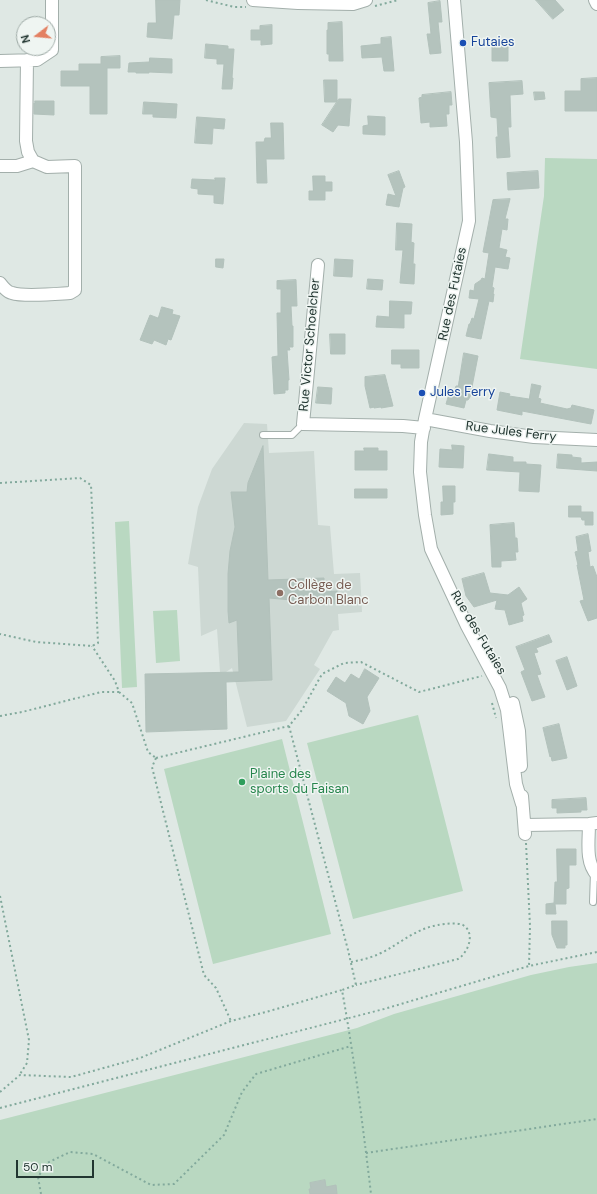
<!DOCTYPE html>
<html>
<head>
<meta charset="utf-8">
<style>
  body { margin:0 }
  #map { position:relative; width:597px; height:1194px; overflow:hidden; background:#dfe8e4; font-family:"DM Sans",sans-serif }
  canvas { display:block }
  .north { position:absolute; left:16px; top:16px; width:40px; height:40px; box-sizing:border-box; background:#eff5f2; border:1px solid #9da9a5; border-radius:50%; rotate:254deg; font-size:11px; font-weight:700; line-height:16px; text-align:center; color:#223631 }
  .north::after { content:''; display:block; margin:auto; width:14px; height:18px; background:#e38062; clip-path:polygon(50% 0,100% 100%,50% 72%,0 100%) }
  .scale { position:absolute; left:16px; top:1160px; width:78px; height:18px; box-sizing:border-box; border:2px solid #223631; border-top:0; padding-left:5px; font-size:12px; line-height:14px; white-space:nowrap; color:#223631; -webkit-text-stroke:3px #eff5f2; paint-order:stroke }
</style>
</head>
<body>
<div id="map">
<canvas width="597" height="1194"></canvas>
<div class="north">N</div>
<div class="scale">50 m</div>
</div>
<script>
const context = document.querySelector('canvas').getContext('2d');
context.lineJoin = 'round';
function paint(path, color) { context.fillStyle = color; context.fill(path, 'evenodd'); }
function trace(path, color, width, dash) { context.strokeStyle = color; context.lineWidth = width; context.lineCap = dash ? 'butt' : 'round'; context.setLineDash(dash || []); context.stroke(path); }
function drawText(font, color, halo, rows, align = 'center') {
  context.font = font + ' "DM Sans",sans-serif'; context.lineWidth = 3; context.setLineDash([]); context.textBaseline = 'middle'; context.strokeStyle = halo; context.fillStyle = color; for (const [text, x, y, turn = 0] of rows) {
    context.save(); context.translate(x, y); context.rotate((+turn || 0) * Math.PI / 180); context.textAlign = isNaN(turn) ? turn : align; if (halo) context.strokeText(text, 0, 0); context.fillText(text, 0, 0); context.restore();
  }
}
paint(new Path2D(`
  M244,423l23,1 2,29 45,-2 4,74 12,1 4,48 26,-1 2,39 -24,2 1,16 -6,1 -19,34 6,4 -34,52 -39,6 -15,-59 -6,4h-6l-3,-43 -16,7 -3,-69 -10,-3 10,-57 14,-38z`), '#cdd8d3');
paint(new Path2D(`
  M545,158l52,1v210l-77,-10 24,-163z
  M129,521l8,166 -15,1 -7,-166z
  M177,610l3,51 -24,2 -3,-52z
  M418,715l45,176 -110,28 -46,-176z
  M282,739l49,195 -118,30 -49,-195z
  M597,963v231h-597v-74l357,-92 37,-14 137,-39 38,-8z`), '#b9d8c1');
const building = new Path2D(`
  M156,0h24l-1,15h-5l-2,24 -25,-2 1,-14h8z
  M536,0h19l9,10 -11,9z
  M440,1l2,21h-4l3,31 -11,1 -3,-20h4l-3,-31z
  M342,22l1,39h-14v-7h-2v-24h1v-7z
  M272,25v19l-11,1v-5h-10v-10h9v-4z
  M391,37l3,34h-10l-2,-14 -20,1 -1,-12 20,-2v-6z
  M508,41v20h-16v-19z
  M206,44l22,2v3h6l-2,29h1l-1,11h-10l2,-25h-7v-5l-12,-1z
  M120,56v12h-13v46h-17v-28h-29v-15h18v-7h22v-7z
  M150,58l22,1v14l-23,-1v1h-13v-1h-8l1,-9 20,-1z
  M597,78v33h-32v-20h16v-12z
  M324,80h13v22h-12z
  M522,81l1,13 -13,1 1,32h-3l2,30 -13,1 -1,-21h2l-1,-19 -6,-1 -2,-34z
  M451,92l1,13h-3v9h-3l1,12 -17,1v-5l-9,1 -2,-25 3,-1v-2z
  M534,92h10l1,7 -10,1z
  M339,99h12l-2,27 -11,-1 -5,7 -11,-7z
  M35,101h19v14l-20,-1v-11h1z
  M144,102l33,2 -1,14 -23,-1v-3h-10z
  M368,116l17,1v18l-22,-1v-8l5,-1z
  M197,117l28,2 -1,10 -11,-1 -1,16 -17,-1z
  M271,123h12l1,36h-18l1,24h-10l-1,-41h8l1,-4h6z
  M399,171l6,16 -2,1 -4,19 -13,-2 2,-11 8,2 -8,-21z
  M538,171l1,17 -31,2 -1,-17z
  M313,176h12v6h7v9h-7v9h-16v-9h4z
  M215,178h10l-2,26 -9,-1v-8l-16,-1v-5l-7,-1 1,-9 23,1z
  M510,199l-5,20h3l-1,11 -5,-1 -3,19 8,2 -2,7 5,1 -2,11 -13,-2 -3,20 2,1 -1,6h1l-1,8 -4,-1 -8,38 -15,-3 3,-12h1l2,-6 2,1 5,-20 -10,-1 1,-8 4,1 1,-7 6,-4 1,-2 3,1 4,-26 -6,-1 10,-52z
  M397,223l15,1 -1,18 3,1 -1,21h2l-1,20 -14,-1 3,-33h-7z
  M216,259h8l-1,9 -7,-1z
  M335,259l18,1 -1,17 -18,-1z
  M368,279l15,1 -1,10 -15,-1z
  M296,280l1,26h-6l1,20h1v21h-4l1,3h-3l2,30h-1v10h-3v3l-11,1 -2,-37 6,-1 -1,-43h4v-24h-4v-8z
  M390,301l22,1 -1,12h-7v14l-28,-1 1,-11 12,1z
  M162,307l11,3 -1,4 8,2 -9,24 -3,-1 -2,6 -12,-5 -2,4 -12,-4 10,-25 8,3z
  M330,334h15v20h-14z
  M392,350h27v18h-18v-4h-9z
  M464,353l14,3 -8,41 -2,3h-2l-2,8 -18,-4 3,-10 4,2 3,-10h2z
  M385,375l8,31 -12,2v-1l-7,1v-1l-4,1 -5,-22v-9z
  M532,384l9,2 -3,12 3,1 -1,4 27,6 4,-1 1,-3 22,5 -3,14 -69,-13v4l-25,-5 3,-18 10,2 -1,2 20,3z
  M318,387l14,1 -1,16 -15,-1z
  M452,445l12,1 -1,22 -24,-1 1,-18 12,1z
  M263,446l5,134 56,-2v14l13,-1v13l-68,-6 3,82 -46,2 1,47 -81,3 -1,-58 94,-2 -2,-52 -8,3 -1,-12v-37l2,-23 5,-24 -4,-35h16l1,-9z
  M364,448h14v3h9v19h-32v-19h9z
  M489,454l24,3v5h13v2l15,1 -2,27 -20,-1 1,-19 -33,-2z
  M558,454l14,1v2l9,1v5l16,-1v9l-40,-3z
  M443,486h12v16h-2v12l-12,1v-13h2z
  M355,489h32v9h-32z
  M569,506h12v6h12v13h-8v-5h-3l-1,-3h-12z
  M514,523l1,15h2l1,14h-3l1,8 -15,1v6h-9l-2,-42z
  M588,534l3,17 -3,1 2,15 3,-1 4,11v41l-9,3 -8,-20 4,-1 -7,-35h1l-3,-13 3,-1 -2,-14z
  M484,573l6,20 18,2 11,-8 8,12 -6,4 3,12 -2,1 1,5 -14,4 -4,-15 -10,-1 2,-9 -23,7 -8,-11 -4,-17z
  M549,635l3,7 -16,6 2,4 -4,1 7,21 -4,1 8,22 -13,4 -11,-29 4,-2 -9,-23z
  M567,657l10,29 -10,4 -11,-29z
  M365,669l14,9 -12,19 3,14 -7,13 -14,-8 -3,-13 -19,-12 9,-14 9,6 6,-9 8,5z
  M559,724l8,34 -15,3 -1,-5 -1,1 -7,-29z
  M586,798l1,12h-6v2l-24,1v-5h-5v-8z
  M557,849h19v16h-7v23l-3,1v15h-11l1,10h-10v-10l8,-1 1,-21h2z
  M552,921h15v24h-2v3h-8l-5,-13z
  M325,1180l1,7 10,-2 1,9h-27l-1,-5h2l-1,-6z`);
paint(building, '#b4c3bd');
trace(building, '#b2c1bb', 1);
const service = new Path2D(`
  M263,435h29l11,-11
  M593,902l1,-30`);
const minor = new Path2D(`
  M253,0l45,3 55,1 13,-4
  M454,0l12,142 3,79 -44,198 -4,23 -1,30 5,43 6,34 36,77 33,62 7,22 9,74 6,20
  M595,0l2,4
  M27,60l-1,81 2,11 5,9
  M0,61l37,-1 15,-10v-50
  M0,166h17l16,-5 14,6 28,-1v124l-5,3c-15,1 -46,4 -58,0 -5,-1 -9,-6 -12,-10
  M318,265l-15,159 100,2 21,2
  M425,419l65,12 44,6 63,3
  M513,703l6,28 2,35
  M522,796l3,38
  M589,824c0,17 -4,38 8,51
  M525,825l64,-1 8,-1`);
trace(service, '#a3afab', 8);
trace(minor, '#a3afab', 14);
trace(new Path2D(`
  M206,0l28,7h12
  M375,6l23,-6
  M0,483l80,-5 11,7 7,158 -6,3 -56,-4 -36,-8
  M119,692l13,11 16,49 8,6
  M492,703l4,15
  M0,716l22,-4 79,-20h18l-4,-11 -23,-35
  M289,726l59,224 8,35 -14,5
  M156,758l133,-32 13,-16 20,-36 22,-11 17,-1 58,30 63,-16
  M156,758l-4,9 52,208 12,13 15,33
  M526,843l4,83 -1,40
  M0,896l29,144 -2,23 -7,11
  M351,962c10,-2 20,-4 30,-9 20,-10 34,-24 57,-28 7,-1 18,-3 25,0 13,8 5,28 -5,34l-102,26
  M0,1092l20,-17 51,2 69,-19 91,-37 35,-9 76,-22c12,67 21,136 29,204
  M0,1108l384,-99 145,-43 68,-14
  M366,1153l231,-34
  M41,1194l-3,-17 9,-14 23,-11 23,2 58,31 23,-1 50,-49 18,-43 14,-18 95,-28`), '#82a99c', 2, [2, 3]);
trace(service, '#fff', 6);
trace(minor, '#fff', 12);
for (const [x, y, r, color] of [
  [463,43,4,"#1a4fb4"],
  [422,393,4,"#1a4fb4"],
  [280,593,4,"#8d6e63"],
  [242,782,4,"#2e9e5b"]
]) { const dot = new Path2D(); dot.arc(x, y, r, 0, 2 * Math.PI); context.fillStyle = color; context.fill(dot); trace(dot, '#eff5f2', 1.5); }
drawText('13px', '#164399', '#eff5f2', [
  ["Futaies",471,43],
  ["Jules Ferry",430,393]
], 'left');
drawText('13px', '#223631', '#eff5f2', [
  ["Rue des Futaies",453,294,-78],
  ["Rue Victor Schoelcher",310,345,-85],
  ["Rue Jules Ferry",511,432,7],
  ["Rue des Futaies",478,633,59]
]);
drawText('13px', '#785e54', '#eff5f2', [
  ["Collège de",288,586],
  ["Carbon Blanc",288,601]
], 'left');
drawText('13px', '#27864d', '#eff5f2', [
  ["Plaine des",250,775],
  ["sports du Faisan",250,790]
], 'left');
</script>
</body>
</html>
